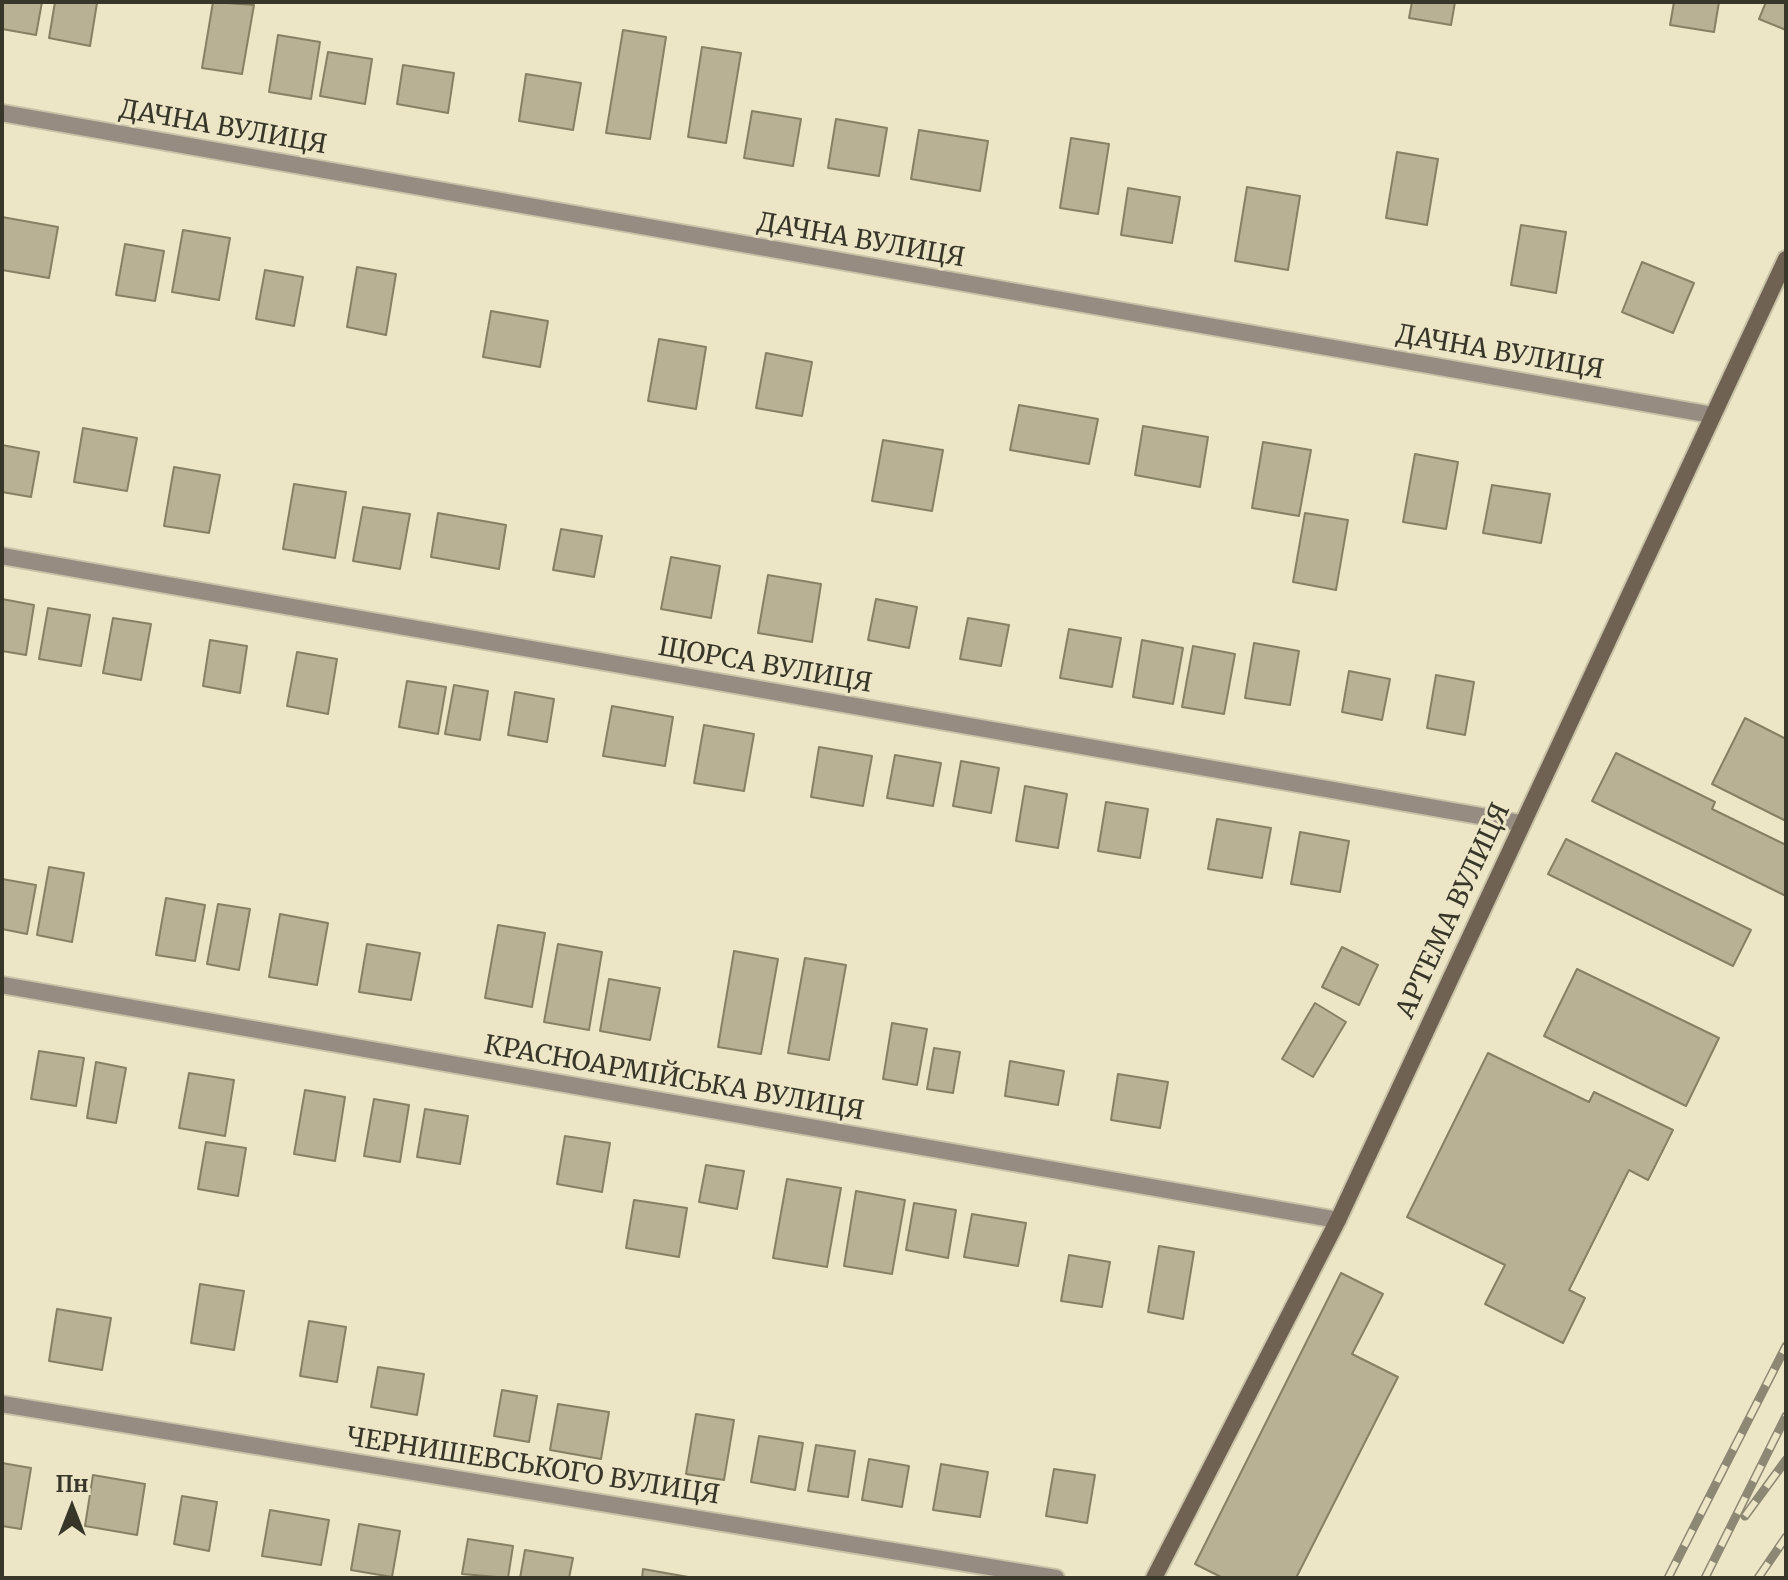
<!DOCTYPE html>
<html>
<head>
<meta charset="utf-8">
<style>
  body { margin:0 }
  #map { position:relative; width:1788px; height:1580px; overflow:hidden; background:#ece5c6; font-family:Merriweather,serif }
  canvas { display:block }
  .frame { position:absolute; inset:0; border:4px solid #383529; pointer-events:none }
  .north { position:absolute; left:32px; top:1468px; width:80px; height:80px; -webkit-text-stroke:6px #ece5c6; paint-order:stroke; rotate:0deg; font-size:22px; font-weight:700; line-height:32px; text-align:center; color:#383529 }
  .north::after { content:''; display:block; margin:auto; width:28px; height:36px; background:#383529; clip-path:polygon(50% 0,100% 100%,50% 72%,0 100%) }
</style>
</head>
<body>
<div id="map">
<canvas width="1788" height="1580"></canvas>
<div class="frame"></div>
<div class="north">Пн</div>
</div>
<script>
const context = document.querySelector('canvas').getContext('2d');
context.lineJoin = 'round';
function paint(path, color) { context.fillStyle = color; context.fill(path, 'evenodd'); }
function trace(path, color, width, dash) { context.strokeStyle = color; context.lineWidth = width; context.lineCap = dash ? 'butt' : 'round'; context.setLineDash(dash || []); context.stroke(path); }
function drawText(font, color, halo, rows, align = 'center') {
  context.font = font + ' Merriweather,serif'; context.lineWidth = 6; context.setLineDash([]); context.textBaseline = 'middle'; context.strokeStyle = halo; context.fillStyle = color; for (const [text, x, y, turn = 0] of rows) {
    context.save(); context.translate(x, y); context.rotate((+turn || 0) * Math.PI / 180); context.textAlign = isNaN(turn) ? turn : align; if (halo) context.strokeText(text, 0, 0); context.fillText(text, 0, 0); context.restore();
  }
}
const building = new Path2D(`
  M2,2h40l-6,33 -34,-6z
  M55,2l42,1 -7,43 -41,-8z
  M213,2l41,3 -12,69 -40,-6z
  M1412,2h43l-4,23 -42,-7z
  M1674,2h45l-5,30 -44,-7z
  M1766,2h20v28l-27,-11z
  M623,30l43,7 -16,102 -44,-6z
  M278,35l42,7 -9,57 -42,-7z
  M702,47l39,6 -15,90 -38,-6z
  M328,52l44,7 -7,45 -45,-8z
  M403,65l51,8 -6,40 -51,-9z
  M526,74l55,9 -8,47 -54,-9z
  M752,111l49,8 -8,47 -49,-8z
  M836,119l51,9 -8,48 -51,-8z
  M919,130l69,11 -8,50 -69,-12z
  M1071,138l38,6 -11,70 -38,-6z
  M1397,152l41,7 -11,66 -41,-7z
  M1247,187l53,9 -12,74 -53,-9z
  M1128,188l52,9 -8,46 -51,-8z
  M2,217l56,10 -9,51 -47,-8z
  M1521,225l45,7 -10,61 -45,-8z
  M183,230l47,8 -11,62 -47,-8z
  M125,244l39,7 -9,50 -39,-6z
  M1642,262l52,21 -21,50 -51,-21z
  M357,267l39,7 -10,61 -39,-8z
  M265,270l38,7 -9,49 -38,-7z
  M491,311l57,10 -8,46 -57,-10z
  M659,339l47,8 -10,62 -48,-8z
  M766,353l46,9 -10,54 -46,-8z
  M1019,405l79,14 -9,45 -79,-14z
  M1143,426l65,11 -8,50 -65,-12z
  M83,428l54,10 -10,53 -53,-9z
  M883,440l60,10 -11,61 -60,-10z
  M1263,442l48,8 -12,66 -47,-8z
  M2,445l37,7 -8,45 -29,-5z
  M1415,454l43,8 -12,67 -43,-7z
  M174,467l46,8 -11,58 -45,-7z
  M294,484l52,8 -11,66 -52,-9z
  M1492,485l58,9 -9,49 -58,-10z
  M363,507l47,7 -10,55 -47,-8z
  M438,513l68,12 -7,44 -68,-12z
  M1305,513l43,7 -12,70 -43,-8z
  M561,529l41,7 -8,41 -41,-7z
  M671,557l49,9 -9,52 -50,-9z
  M768,575l53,9 -9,58 -54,-9z
  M2,599l32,6 -8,50 -24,-4z
  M876,599l41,8 -8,41 -41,-8z
  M48,608l42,7 -9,51 -42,-7z
  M113,618l38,6 -10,56 -38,-7z
  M968,618l41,7 -8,41 -41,-7z
  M1069,629l52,9 -9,49 -52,-9z
  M210,640l37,6 -7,47 -37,-7z
  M1142,640l41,8 -10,56 -40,-7z
  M1254,643l45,8 -9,54 -45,-7z
  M1193,646l42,8 -11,60 -42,-7z
  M297,652l40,7 -9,55 -41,-8z
  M1349,671l41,8 -8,41 -40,-8z
  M1436,675l38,7 -9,53 -38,-7z
  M407,681l39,6 -8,47 -39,-7z
  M454,685l34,6 -8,49 -35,-6z
  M515,692l39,7 -7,43 -39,-7z
  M612,706l61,11 -8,49 -62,-10z
  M1745,718l41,21v82l-74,-37z
  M704,725l50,9 -10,57 -50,-8z
  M819,747l53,9 -9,50 -52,-9z
  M1616,753l99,49 -3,7 74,36v51l-194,-95z
  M895,755l46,8 -8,43 -46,-8z
  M961,761l38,7 -8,45 -38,-7z
  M1025,786l42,8 -9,54 -42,-7z
  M1106,802l42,7 -8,49 -42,-7z
  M1217,819l54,9 -9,50 -54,-9z
  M1300,832l49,9 -9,51 -49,-8z
  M1566,839l185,91 -18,36 -185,-92z
  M49,867l35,6 -12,69 -35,-7z
  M2,879l34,6 -9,49 -25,-5z
  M166,898l39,7 -10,56 -39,-6z
  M218,904l32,5 -11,61 -32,-6z
  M280,914l48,9 -11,62 -48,-8z
  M498,925l47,8 -13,74 -47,-9z
  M367,944l53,9 -9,47 -52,-8z
  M558,944l44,8 -13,78 -45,-8z
  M1342,947l36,18 -19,40 -37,-18z
  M734,951l44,8 -17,95 -43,-7z
  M805,958l41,7 -17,95 -41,-7z
  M1577,969l142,69 -33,68 -142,-70z
  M609,979l51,9 -10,52 -50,-9z
  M1315,1003l31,19 -33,55 -31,-18z
  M892,1023l35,6 -10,56 -34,-6z
  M934,1048l26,4 -7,41 -26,-4z
  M39,1051l45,7 -8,48 -45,-7z
  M1488,1053l101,49 5,-10 79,38 -25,50 -19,-10 -60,120 16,8 -22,45 -78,-39 20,-39 -98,-48z
  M1010,1061l54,10 -6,34 -53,-9z
  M96,1062l30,6 -10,55 -29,-5z
  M189,1073l45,7 -9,56 -46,-8z
  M1118,1074l50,8 -8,46 -49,-8z
  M305,1090l40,7 -10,64 -41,-7z
  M374,1099l35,6 -9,57 -36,-6z
  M425,1109l43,7 -8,48 -43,-7z
  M565,1136l45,7 -8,49 -45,-8z
  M206,1142l40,6 -8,48 -40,-7z
  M706,1165l38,6 -7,38 -38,-7z
  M787,1179l54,9 -14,79 -54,-9z
  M856,1191l49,9 -13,74 -48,-8z
  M634,1200l53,8 -8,49 -53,-9z
  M914,1203l42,7 -8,48 -42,-8z
  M972,1214l54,9 -8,43 -54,-9z
  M1159,1246l35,6 -11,67 -35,-7z
  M1069,1255l41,7 -8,45 -41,-6z
  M1341,1273l42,21 -31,60 46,23 -102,201h-73l-28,-14z
  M200,1284l44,7 -10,59 -43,-7z
  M57,1309l54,9 -9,52 -53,-9z
  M309,1321l37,6 -9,55 -37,-6z
  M378,1367l46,7 -7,41 -46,-8z
  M502,1390l35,6 -8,46 -35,-6z
  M558,1404l51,8 -8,47 -51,-9z
  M696,1414l38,6 -10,60 -38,-6z
  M759,1436l44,7 -8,47 -44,-8z
  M816,1445l39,6 -7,46 -40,-6z
  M869,1459l40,7 -7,41 -40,-7z
  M2,1463l29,5 -10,61 -19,-3z
  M941,1464l47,8 -8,45 -47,-7z
  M1054,1469l41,6 -8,48 -41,-7z
  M93,1475l52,9 -8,51 -52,-9z
  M182,1496l35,6 -8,49 -35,-7z
  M270,1510l59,10 -8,45 -59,-9z
  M359,1524l41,7 -8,46 -41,-7z
  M468,1539l45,7 -5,32 -46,-4z
  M525,1550l48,8 -4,20h-49z
  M643,1569l51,9h-52z`);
paint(building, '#b8b193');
trace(building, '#878164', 2);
const street = new Path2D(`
  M2,113l1710,302
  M2,556l1518,267
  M2,985l1336,235
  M2,1404l1054,174`);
const secondary = new Path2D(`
  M1154,1578l184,-358 448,-961`);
trace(street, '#c8c2a7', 20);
trace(secondary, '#c8c2a7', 20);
trace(street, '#968c82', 16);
trace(secondary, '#706253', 16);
const rail = new Path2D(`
  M1745,1516l41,-56
  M1668,1578l118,-232
  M1705,1578l81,-162
  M1758,1578l28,-41`);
trace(rail, '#8d8873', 9);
trace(rail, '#ece5c6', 6, [18]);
drawText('26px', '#383529', '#ece5c6', [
  ["ДАЧНА ВУЛИЦЯ",223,128,10],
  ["ДАЧНА ВУЛИЦЯ",861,241,10],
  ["ДАЧНА ВУЛИЦЯ",1500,353,10],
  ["ЩОРСА ВУЛИЦЯ",765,666,10],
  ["АРТЕМА ВУЛИЦЯ",1454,911,-65],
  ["КРАСНОАРМІЙСЬКА ВУЛИЦЯ",674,1079,10],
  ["ЧЕРНИШЕВСЬКОГО ВУЛИЦЯ",533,1467,9]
]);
</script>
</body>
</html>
